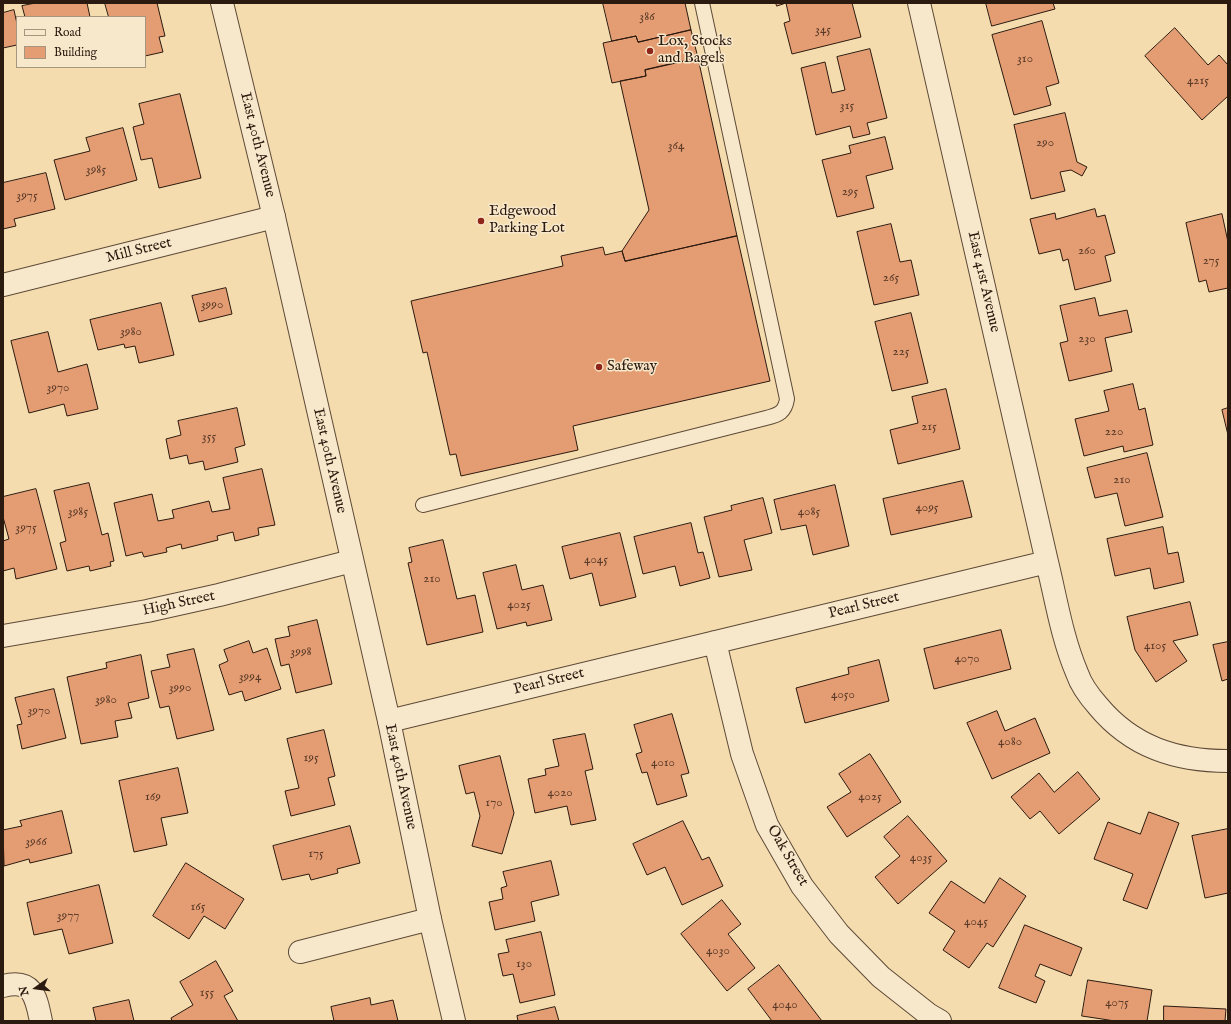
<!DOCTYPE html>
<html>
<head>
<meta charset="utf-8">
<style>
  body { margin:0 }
  #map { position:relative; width:1231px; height:1024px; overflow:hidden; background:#f4dcaf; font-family:"IM FELL English",serif }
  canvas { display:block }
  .frame { position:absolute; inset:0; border:4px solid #2b1a0f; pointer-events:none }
  .legend { position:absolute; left:16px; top:16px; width:130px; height:52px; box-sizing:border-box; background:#f8e8cb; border:1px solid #a69680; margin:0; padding:5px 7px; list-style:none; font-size:12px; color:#2b1a0f }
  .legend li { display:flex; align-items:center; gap:8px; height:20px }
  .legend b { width:20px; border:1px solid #a69680 }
  .north { position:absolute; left:16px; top:968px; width:40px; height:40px; -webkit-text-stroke:3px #f8e8cb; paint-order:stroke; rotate:256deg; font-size:11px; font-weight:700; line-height:16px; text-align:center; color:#2b1a0f }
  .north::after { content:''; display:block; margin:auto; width:14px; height:18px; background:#2b1a0f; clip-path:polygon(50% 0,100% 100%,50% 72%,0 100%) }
</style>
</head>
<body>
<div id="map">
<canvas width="1231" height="1024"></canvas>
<div class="frame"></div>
<ul class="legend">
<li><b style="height:5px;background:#f8e8cb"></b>Road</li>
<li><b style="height:11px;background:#e49c72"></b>Building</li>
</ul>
<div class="north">N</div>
</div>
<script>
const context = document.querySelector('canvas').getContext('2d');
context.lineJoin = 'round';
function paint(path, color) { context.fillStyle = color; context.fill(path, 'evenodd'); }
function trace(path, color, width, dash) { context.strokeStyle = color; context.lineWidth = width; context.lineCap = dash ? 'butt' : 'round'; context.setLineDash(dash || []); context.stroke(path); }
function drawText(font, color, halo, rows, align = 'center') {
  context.font = font + ' "IM FELL English",serif'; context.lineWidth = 3; context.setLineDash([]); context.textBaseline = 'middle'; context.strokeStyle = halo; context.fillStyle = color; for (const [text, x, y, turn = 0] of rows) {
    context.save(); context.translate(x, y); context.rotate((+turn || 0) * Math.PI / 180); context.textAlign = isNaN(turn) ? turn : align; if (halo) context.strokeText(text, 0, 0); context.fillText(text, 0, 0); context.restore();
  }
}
const building = new Path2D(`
  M36,3h51l3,14h-65l-3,-11z
  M105,3h52l8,33 -6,1 4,15 -18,4v-39h-36z
  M603,3h82l6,27 -53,12 -2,-6 -24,5z
  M776,3h76l9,34 -69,17 -8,-31 6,-2 -4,-18 -9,3z
  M986,3h67l2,6 -63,17z
  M14,10l3,14v21l-14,3v-35z
  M1042,21l17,62 -13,4 5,18 -37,10 -22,-80z
  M1175,28l33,37 11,-10 9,10v31l-26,24 -57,-64z
  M691,30l7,28 -53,12 1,6 -34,7 -9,-40 33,-7 2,6z
  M870,49l17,69 -20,5 3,11 -17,4 -3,-12 -34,9 -15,-67 24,-6 7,31 13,-3 -8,-33z
  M698,58l39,178 -112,25 -3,-10 27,-41 -29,-129 26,-5 -1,-6z
  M180,94l21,84 -42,10 -7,-30 -11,2 -8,-33 11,-3 -5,-20z
  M1065,113l12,49 10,5 -5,9 -11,-6 -11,2 5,19 -34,8 -17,-74z
  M123,128l14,52 -72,20 -11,-40 36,-9 -4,-13z
  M885,137l8,32 -27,7 8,32 -37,9 -15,-57 29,-7 -2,-7z
  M46,173l9,36 -41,10 2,7 -13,3v-46z
  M1095,209l2,8 8,-2 10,38 -10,3 6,25 -36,9 -7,-31 -5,2 -3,-12 -21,5 -9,-35 25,-6 1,6z
  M1222,214l6,28v46l-19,4 -3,-12 -7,2 -13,-59z
  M891,224l9,38 11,-2 8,35 -45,10 -17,-73z
  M737,236l33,145 -197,45 5,24 -117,26 -5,-22 -6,1 -23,-103 -4,1 -12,-52 152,-35 -2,-10 42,-9 2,8 17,-4 3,10z
  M226,288l6,26 -33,8 -7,-26z
  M1095,298l4,18 28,-6 5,22 -27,6 7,33 -43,10 -9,-38 8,-2 -8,-35z
  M161,303l13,52 -35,8 -4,-17 -10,2 -1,-4 -26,6 -8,-30z
  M911,313l17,70 -36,8 -17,-69z
  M48,332l10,40 29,-8 11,45 -31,7 -3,-12 -35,9 -18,-72z
  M1133,384l6,26 6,-2 8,37 -29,7 -1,-6 -39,10 -9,-37 34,-8 -5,-20z
  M946,389l14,60 -62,15 -8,-34 28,-7 -6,-26z
  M237,408l8,37 -10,3 3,14 -33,8 -2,-9 -14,3 -2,-9 -17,4 -4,-20 15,-4 -3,-14z
  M1228,408v27l-6,-25z
  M1147,453l16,64 -38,9 -8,-33 -22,5 -8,-30z
  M262,469l13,56 -17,3 1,7 -24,6 -2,-9 -16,4 1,4 -36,9 -1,-5 -15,4 1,4 -23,5 -2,-5 -16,4 -12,-53 38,-9 6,27 16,-3 -2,-8 37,-9 3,11 18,-3 -7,-31z
  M963,481l9,36 -81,18 -8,-36z
  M89,483l13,52 6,-2 6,28 -4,1 1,4 -21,5 -1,-5 -22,5 -7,-28 6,-2 -12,-50z
  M835,485l14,61 -36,9 -7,-30 -25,5 -7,-30z
  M36,489l21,80 -41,10 -2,-11 -11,3v-30l6,-2 -6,-22v-20z
  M763,498l9,35 -28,7 8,30 -33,7 -15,-60 28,-7 -1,-4z
  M691,523l7,30 5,-1 7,26 -30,8 -5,-20 -32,8 -9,-37z
  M1163,527l5,27 10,-2 6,30 -30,7 -4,-21 -35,8 -8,-37z
  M620,533l16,64 -36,9 -8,-33 -22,6 -8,-32z
  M443,540l14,59 18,-4 8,37 -56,13 -19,-82 4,-1 -3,-14z
  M516,565l6,25 21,-5 9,35 -25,6 -1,-4 -29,7 -14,-56z
  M1190,602l8,33 -25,6 14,20 -31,21 -21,-32 -8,-33z
  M317,620l15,64 -36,9 -7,-29 -8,2 -6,-27 15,-3 -2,-9z
  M1001,630l10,39 -77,20 -10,-40z
  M249,641l4,12 14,-5 14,41 -36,12 -3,-10 -13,4 -10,-30 9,-4 -4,-11z
  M1228,642v37l-6,2 -9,-36z
  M194,649l20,81 -37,9 -8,-33 -9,2 -9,-37 19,-4 -3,-12z
  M141,655l8,43 -21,5 4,15 -17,3 3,16 -37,7 -14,-67 40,-9 -1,-5z
  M879,660l10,41 -84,22 -9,-35 53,-14 -1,-6z
  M54,689l12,49 -44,11 -5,-24 5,-1 -7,-26z
  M997,711l8,20 30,-13 15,35 -58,26 -25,-56z
  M672,714l17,59 -8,2 6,21 -30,9 -10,-33 -5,1 -6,-19 6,-2 -8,-27z
  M324,730l11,46 -7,2 7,27 -44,11 -6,-25 14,-3 -12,-49z
  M585,734l8,35 -8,2 11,49 -25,5 -4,-19 -32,7 -7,-34 18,-4 -1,-6 14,-3 -6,-26z
  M870,754l31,48 -54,35 -20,-30 24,-15 -12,-18z
  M500,756l14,57 -12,41 -30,-8 8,-30 -6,-24 -8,2 -7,-28z
  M178,768l10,45 -27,5 6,27 -33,7 -15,-71z
  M1078,772l22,27 -41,35 -19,-23 -10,8 -19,-22 28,-24 15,19z
  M62,811l10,42 -42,10 -1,-4 -25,7 -1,-36 19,-4 -2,-5z
  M1149,812l30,11 -32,86 -24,-9 10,-26 -39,-15 14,-37 32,12z
  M908,816l39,45 -49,43 -23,-27 25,-21 -16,-19z
  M683,821l19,39 7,-3 14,29 -41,19 -17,-38 -18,8 -14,-31z
  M350,826l10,37 -23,6 1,4 -27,7 -2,-6 -27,6 -9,-34z
  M1228,829v64l-23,5 -13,-62z
  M551,861l8,34 -28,7 4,19 -40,9 -6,-28 14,-3 -2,-11 6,-2 -4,-14z
  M186,863l58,36 -19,30 -21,-13 -15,23 -36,-23z
  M1000,878l26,18 -33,51 -6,-4 -18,25 -26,-18 12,-19 -26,-18 22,-32 33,22z
  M99,885l14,58 -44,11 -7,-25 -28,6 -7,-32z
  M722,900l19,24 -13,10 27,34 -28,23 -46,-57z
  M1025,925l57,23 -11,28 -31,-12 -5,12 10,5 -9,22 -37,-15z
  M541,932l14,63 -35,8 -7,-29 -10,2 -5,-22 11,-2 -3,-12z
  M216,961l17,30 -9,5 14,25h-66l-1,-3 22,-13 -13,-23z
  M779,965l43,56h-50l-24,-32z
  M1088,980l64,10 -5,31h-32l-33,-5z
  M370,998l1,7 22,-5 5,21h-64l-3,-14z
  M129,1000l5,21h-38l-3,-13z
  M1164,1006l62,3 -1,12h-61z
  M555,1007l4,14h-41l-1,-5z`);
paint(building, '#e49c72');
trace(building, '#2b1a0f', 1);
const service = new Path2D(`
  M423,505l343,-87c13,-3 19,-6 21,-19l-85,-396`);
const minor = new Path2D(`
  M919,3l128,559c9,37 15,76 30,111 4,12 13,24 21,33 34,41 78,55 130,55
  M3,285l271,-68
  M3,636l144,-25 72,-16 133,-34
  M715,642l27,112 25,71 35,61 37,48 42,43 47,37 12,7
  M389,721l658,-159
  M300,952l130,-33
  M3,986c30,-8 33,11 38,35`);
const tertiary = new Path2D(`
  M222,3l52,214 115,504 41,198 24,102`);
trace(service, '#5d4a37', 16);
trace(minor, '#5d4a37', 24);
trace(tertiary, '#5d4a37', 24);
trace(service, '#f8e8cb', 14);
trace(minor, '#f8e8cb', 22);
trace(tertiary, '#f8e8cb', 22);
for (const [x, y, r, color] of [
  [650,51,4,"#8f2418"],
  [481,221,4,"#8f2418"],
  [599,367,4,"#8f2418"]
]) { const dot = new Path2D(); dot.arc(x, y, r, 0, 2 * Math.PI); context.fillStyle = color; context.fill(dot); trace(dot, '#f8e8cb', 1.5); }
drawText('13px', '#593a28', null, [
  ["386",647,17],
  ["345",823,30],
  ["310",1025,59],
  ["4215",1198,81],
  ["315",847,106],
  ["290",1045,143],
  ["364",676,146],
  ["3985",96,170],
  ["295",850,192],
  ["3975",27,196],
  ["260",1087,251],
  ["275",1211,261],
  ["265",891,278],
  ["3990",212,305],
  ["3980",131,332],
  ["230",1087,339],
  ["225",901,352],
  ["3970",58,388],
  ["215",929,427],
  ["220",1114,432],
  ["355",209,437],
  ["210",1122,480],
  ["4095",927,508],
  ["3985",78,512],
  ["4085",809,512],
  ["3975",26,528],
  ["4045",596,560],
  ["210",432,579],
  ["4025",519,605],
  ["4105",1155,646],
  ["3998",301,652],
  ["4070",967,659],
  ["3994",250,677],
  ["3990",180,688],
  ["4050",843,695],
  ["3980",106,700],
  ["3970",39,711],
  ["4080",1010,742],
  ["195",311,758],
  ["4010",663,763],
  ["4020",560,793],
  ["169",153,797],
  ["4025",870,797],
  ["170",494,803],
  ["3966",36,842],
  ["175",316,854],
  ["4035",921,858],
  ["165",198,907],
  ["3977",68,916],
  ["4045",976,922],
  ["4030",718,951],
  ["130",524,964],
  ["155",207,993],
  ["4075",1117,1003],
  ["4040",785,1005]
]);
drawText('15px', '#2b1a0f', '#f8e8cb', [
  ["Lox, Stocks",658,42],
  ["and Bagels",658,59],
  ["Edgewood",489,212],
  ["Parking Lot",489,229],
  ["Safeway",607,367]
], 'left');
drawText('15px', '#2b1a0f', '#f8e8cb', [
  ["East 40th Avenue",257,145,76],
  ["Mill Street",139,251,-14],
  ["East 41st Avenue",983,282,77],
  ["East 40th Avenue",329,461,77],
  ["High Street",179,604,-12],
  ["Pearl Street",864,606,-14],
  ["Pearl Street",549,682,-14],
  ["East 40th Avenue",400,777,78],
  ["Oak Street",787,856,60]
]);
</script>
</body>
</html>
